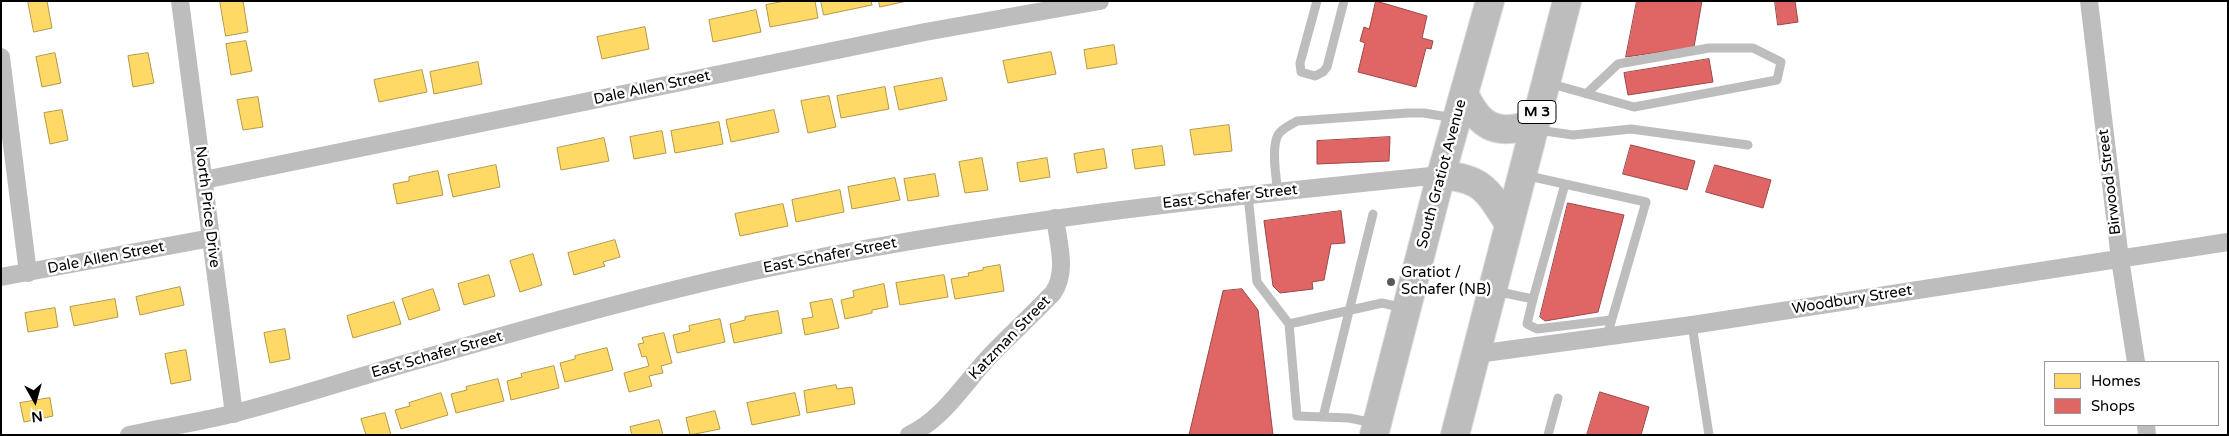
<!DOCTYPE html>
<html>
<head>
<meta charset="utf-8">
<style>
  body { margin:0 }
  #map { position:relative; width:2229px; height:436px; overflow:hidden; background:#fff; font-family:"Varela Round",sans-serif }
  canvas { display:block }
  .frame { position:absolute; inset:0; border:2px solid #000; pointer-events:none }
  .legend { position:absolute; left:2044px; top:361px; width:175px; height:65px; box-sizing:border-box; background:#fff; border:1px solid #999; margin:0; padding:6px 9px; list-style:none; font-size:15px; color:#000 }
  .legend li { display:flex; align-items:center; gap:10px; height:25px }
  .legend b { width:25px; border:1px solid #999 }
  .north { position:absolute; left:10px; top:376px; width:50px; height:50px; -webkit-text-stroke:4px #fff; paint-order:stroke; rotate:173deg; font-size:14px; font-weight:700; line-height:20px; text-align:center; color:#000 }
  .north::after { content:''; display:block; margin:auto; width:18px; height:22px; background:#000; clip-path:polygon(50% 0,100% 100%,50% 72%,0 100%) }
</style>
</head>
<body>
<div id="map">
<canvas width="2229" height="436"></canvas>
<div class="frame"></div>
<ul class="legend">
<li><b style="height:14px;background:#ffd966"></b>Homes</li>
<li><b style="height:14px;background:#e06666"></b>Shops</li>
</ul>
<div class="north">N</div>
</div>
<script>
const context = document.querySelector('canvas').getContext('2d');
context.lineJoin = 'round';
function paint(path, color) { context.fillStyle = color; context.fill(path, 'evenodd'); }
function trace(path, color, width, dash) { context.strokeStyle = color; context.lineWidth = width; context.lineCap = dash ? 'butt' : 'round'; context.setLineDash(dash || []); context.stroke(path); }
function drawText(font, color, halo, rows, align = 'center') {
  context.font = font + ' "Varela Round",sans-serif'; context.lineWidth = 5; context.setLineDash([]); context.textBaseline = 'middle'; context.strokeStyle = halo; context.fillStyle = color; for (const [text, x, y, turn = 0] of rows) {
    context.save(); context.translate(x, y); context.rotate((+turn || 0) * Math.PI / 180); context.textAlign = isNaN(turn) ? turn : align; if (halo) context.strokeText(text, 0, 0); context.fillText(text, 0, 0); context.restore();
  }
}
const homes = new Path2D(`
  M28,1h19l5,27 -18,4z
  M220,1h23l5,31 -22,4z
  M785,1h30l3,17 -48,9 -4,-22z
  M821,1h50l1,4 -48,10z
  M879,1h28l-27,6z
  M756,10l5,22 -48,10 -4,-22z
  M645,27l4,22 -47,10 -5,-22z
  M246,41l6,30 -21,4 -5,-31z
  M1114,45l3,19 -30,5 -3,-19z
  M1051,52l5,22 -48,9 -5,-22z
  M55,53l6,30 -19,4 -6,-30z
  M148,53l6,30 -21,4 -5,-31z
  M478,62l4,22 -48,10 -4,-22z
  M422,70l5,22 -48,10 -5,-22z
  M942,78l5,22 -48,10 -5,-23z
  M885,87l4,22 -48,9 -4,-22z
  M829,96l7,31 -28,6 -7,-32z
  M258,97l5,30 -20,3 -6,-30z
  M62,110l6,30 -18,4 -6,-31z
  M774,110l5,22 -48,10 -5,-22z
  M719,122l4,22 -48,9 -4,-22z
  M1229,125l3,26 -38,4 -4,-25z
  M662,131l4,22 -32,6 -4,-22z
  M604,138l5,23 -48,9 -4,-22z
  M1162,146l3,19 -30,4 -3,-19z
  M1104,149l3,19 -30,5 -3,-19z
  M982,158l6,32 -23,3 -6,-31z
  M1047,158l3,19 -30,5 -3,-19z
  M496,165l4,22 -47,10 -5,-22z
  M438,171l5,24 -46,9 -4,-20 16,-3v-4z
  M935,174l4,22 -31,5 -4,-22z
  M895,178l5,22 -48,9 -4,-22z
  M840,190l4,22 -48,10 -4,-22z
  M783,204l5,22 -48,10 -5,-22z
  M615,240l5,17 -17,5 2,4 -31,9 -6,-22z
  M533,254l9,31 -22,7 -10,-31z
  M1000,265l4,26 -49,8 -4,-20 18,-3 -1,-3 15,-3v-2z
  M489,275l6,21 -31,9 -6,-21z
  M944,275l4,22 -48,8 -4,-22z
  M884,284l4,23 -16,3v3l-27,6 -4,-19 13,-3 -1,-6z
  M180,287l4,18 -44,10 -4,-18z
  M433,289l7,21 -31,10 -7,-21z
  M115,299l3,18 -44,9 -4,-19z
  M832,299l7,29 -34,7 -3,-16 11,-2 -3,-14z
  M394,302l7,22 -48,14 -6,-22z
  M55,308l3,19 -30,5 -3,-19z
  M778,311l4,22 -48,10 -4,-19 15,-4v-3z
  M720,319l5,23 -48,11 -4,-18 17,-4 -1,-5z
  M285,329l5,30 -20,4 -6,-30z
  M664,333l8,30 -11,3 2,7 -14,3 3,10 -23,6 -5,-19 25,-7 -3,-10 -4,1 -4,-13 6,-1 -2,-5z
  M607,348l6,22 -48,12 -5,-19 15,-4v-3z
  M186,350l5,30 -20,4 -6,-30z
  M554,366l5,22 -48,12 -4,-19 15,-4 -1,-3z
  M498,379l6,22 -48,12 -5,-19 16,-4 -1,-3z
  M836,385l1,4 15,-2 3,17 -48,9 -3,-22z
  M441,393l7,22 -47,14 -6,-19 15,-4 -1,-3z
  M795,393l5,22 -48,10 -5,-22z
  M50,398l3,18 -29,6 -4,-19z
  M715,411l5,18 -30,6 -4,-17z
  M385,413l6,22h-25l-5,-16z
  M659,420l4,15h-31l-2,-8z`);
paint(homes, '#ffd966');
trace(homes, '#b29847', 1);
const shops = new Path2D(`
  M1376,1l51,15 -5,22 11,3 -2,8 -5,-1 -10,39 -58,-15 7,-29 -5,-2 4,-14 5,2z
  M1637,1h65l-8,46 -68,10z
  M1775,1h20l3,21 -20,3z
  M1709,59l4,23 -85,13 -4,-22z
  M1390,137l-1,24 -72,3v-23z
  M1631,145l64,16 -8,29 -64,-16z
  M1715,165l56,15 -8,28 -57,-16z
  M1568,203l56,12 -26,97 -53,9 -5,-4z
  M1341,211l4,32 -14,1 -7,36 -12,2 1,7 -33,4 -7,-7 -9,-65z
  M1242,289l16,21 15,125h-84l34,-144z
  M1600,392l49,15 -8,28h-54z`);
paint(shops, '#e06666');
trace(shops, '#9d4747', 1);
const primary = new Path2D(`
  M1464,93c15,35 35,44 70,30
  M1441,175c42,3 47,16 68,49
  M1374,435l67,-260 49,-174
  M1455,435l112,-434`);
trace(primary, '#dbdbdb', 30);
trace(new Path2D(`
  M1317,1l-17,62 1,9 14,4 8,-4 4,-5 17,-66
  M1548,83l86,24 143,-27 4,-18 -28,-14h-44l-91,16 -32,30
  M1538,130l35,5 58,-6 117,16
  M1524,175l122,27 -39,134
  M1278,192c-2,-14 -7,-45 0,-57 4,-7 13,-10 19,-14l111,-8h16l30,5
  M1248,195l9,87 32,42 8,92 52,2 25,5
  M1495,291l38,8 32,-115
  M1533,299l-6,25 10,5 74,-9
  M1289,324l93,-21 22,5
  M1692,325l17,110
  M1323,417l50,-203
  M1548,435l10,-37`), '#bdbdbd', 9);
trace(new Path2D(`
  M180,1l54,413
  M2089,1l31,258 16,103
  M1,57l27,216
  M204,180l721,-148 175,-31
  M1,277l210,-39
  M1477,354l215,-29 536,-83
  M2146,425l1,10
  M129,435c35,-8 71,-13 106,-22 52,-13 103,-30 155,-45 121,-35 242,-70 364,-97 227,-49 457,-73 687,-96
  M909,435c33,-15 55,-51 79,-77 21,-22 44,-43 65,-65 15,-21 5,-51 2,-75`), '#bdbdbd', 18);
trace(primary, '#bdbdbd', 28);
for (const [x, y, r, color] of [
  [1391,282,5,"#595959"]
]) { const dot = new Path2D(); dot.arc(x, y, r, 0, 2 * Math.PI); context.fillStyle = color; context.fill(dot); trace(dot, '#fff', 2); }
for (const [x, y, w] of [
  [1537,112,38]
]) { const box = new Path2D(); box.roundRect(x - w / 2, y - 11.5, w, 23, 4); context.fillStyle = '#fff'; context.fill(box); trace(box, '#000', 1); }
drawText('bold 14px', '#000', null, [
  ["M 3",1537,112]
]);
drawText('15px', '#000', '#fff', [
  ["Dale Allen Street",652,88,-12],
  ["South Gratiot Avenue",1442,174,-75],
  ["Birwood Street",2110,182,-97],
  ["East Schafer Street",1230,197,-6],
  ["North Price Drive",207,207,83],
  ["East Schafer Street",830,256,-11],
  ["Dale Allen Street",106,258,-11],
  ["Woodbury Street",1852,300,-9],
  ["Katzman Street",1010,338,-46],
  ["East Schafer Street",437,355,-16]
]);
drawText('15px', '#000', '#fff', [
  ["Gratiot /",1401,273],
  ["Schafer (NB)",1401,290]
], 'left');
</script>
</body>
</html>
